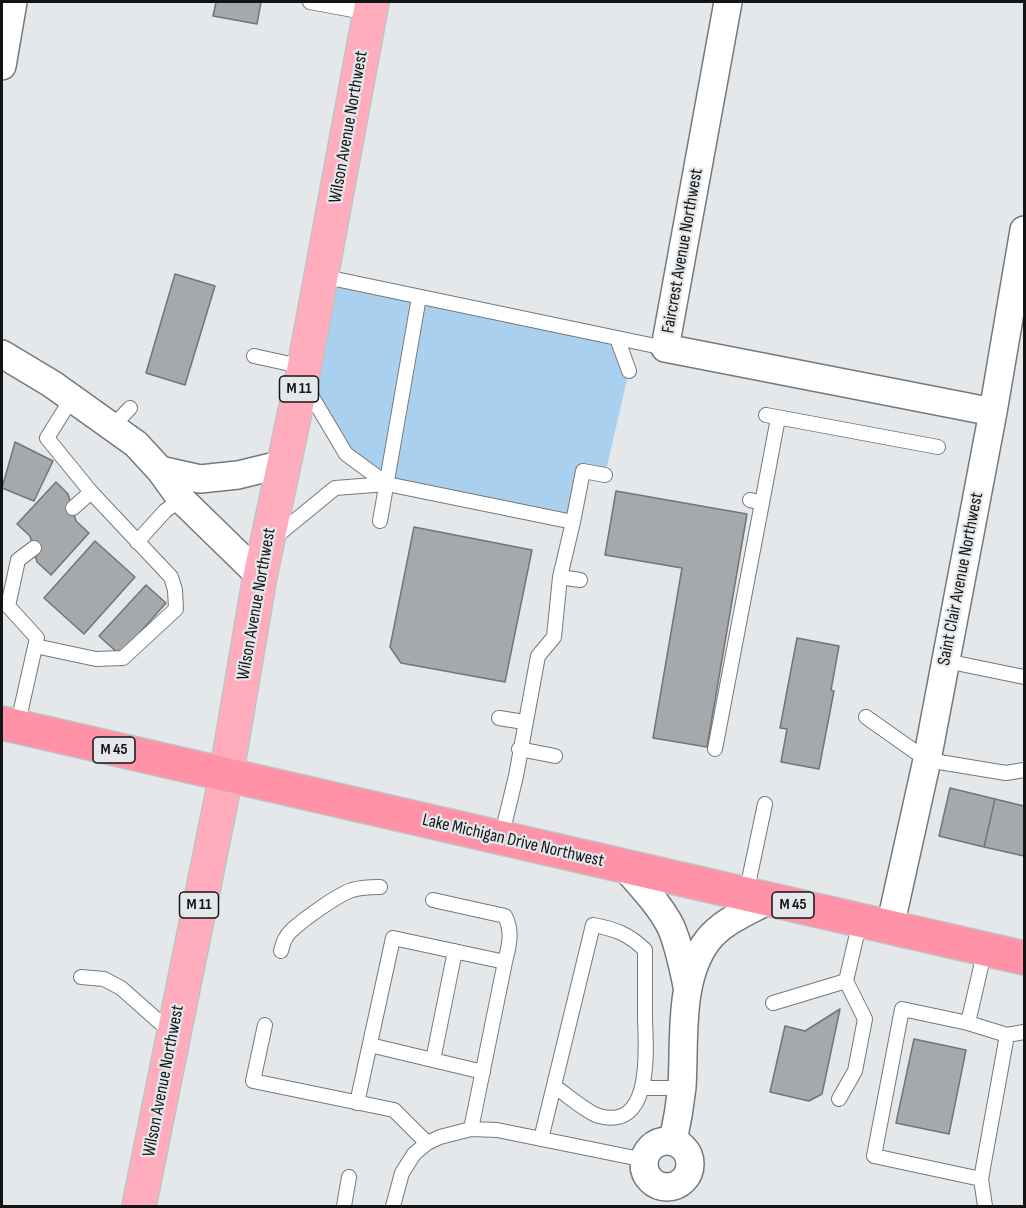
<!DOCTYPE html>
<html>
<head>
<meta charset="utf-8">
<style>
  body { margin:0 }
  #map { position:relative; width:1026px; height:1208px; overflow:hidden; background:#e4e8eb; font-family:"Sofia Sans Condensed",sans-serif }
  canvas { display:block }
  .frame { position:absolute; inset:0; border:3px solid #131415; pointer-events:none }
</style>
</head>
<body>
<div id="map">
<canvas width="1026" height="1208"></canvas>
<div class="frame"></div>
</div>
<script>
const context = document.querySelector('canvas').getContext('2d');
context.lineJoin = 'round';
function paint(path, color) { context.fillStyle = color; context.fill(path, 'evenodd'); }
function trace(path, color, width, dash) { context.strokeStyle = color; context.lineWidth = width; context.lineCap = dash ? 'butt' : 'round'; context.setLineDash(dash || []); context.stroke(path); }
function drawText(font, color, halo, rows, align = 'center') {
  context.font = font + ' "Sofia Sans Condensed",sans-serif'; context.lineWidth = 4.5; context.setLineDash([]); context.textBaseline = 'middle'; context.strokeStyle = halo; context.fillStyle = color; for (const [text, x, y, turn = 0] of rows) {
    context.save(); context.translate(x, y); context.rotate((+turn || 0) * Math.PI / 180); context.textAlign = isNaN(turn) ? turn : align; if (halo) context.strokeText(text, 0, 0); context.fillText(text, 0, 0); context.restore();
  }
}
paint(new Path2D(`
  M321,276l296,62 12,33 -24,104 -22,-4 -10,51 -186,-38 -41,-30 -44,-75z`), '#aad0ef');
const building = new Path2D(`
  M216,2h45l-4,22 -44,-8z
  M175,274l40,12 -30,99 -39,-12z
  M15,442l38,19 -19,40 -32,-13z
  M56,482l12,12 8,27 13,12 -38,42 -14,-13 -7,-26 -13,-12z
  M616,491l131,23 -40,233 -54,-9 29,-170 -77,-13z
  M414,527l118,23 -27,132 -104,-19 -11,-16z
  M95,541l40,36 -51,57 -40,-36z
  M146,585l20,18 -46,52 -21,-19z
  M797,638l42,8 -8,44 3,1 -15,78 -38,-7 6,-33 -7,-1z
  M950,788l45,11 -11,48 -45,-11z
  M995,799l29,7v50l-40,-9z
  M840,1009l-18,85 -13,7 -39,-9 15,-66 20,5z
  M914,1039l52,11 -17,84 -53,-11z`);
paint(building, '#a5a9ac');
trace(building, '#717578', 1.5);
const service = new Path2D(`
  M310,2l59,11
  M321,276l344,72
  M617,338l12,33
  M254,356l50,11
  M72,398l-25,40 44,54 -18,16
  M766,415l172,32
  M112,427l18,-19
  M387,484l186,38 -13,55 -6,60 -16,19 -22,120 -15,62
  M762,503l16,-85
  M380,521l39,-224
  M573,522l10,-51 22,4
  M274,538l61,-50 52,-4 -41,-30 -41,-69
  M137,542l28,-31 16,-12
  M560,577l20,3
  M35,646l61,13 27,-1 53,-49 -1,-19 -4,-13 -80,-85
  M946,661l78,16
  M866,717l61,43 79,13 18,-3
  M499,718l25,4
  M17,727l20,-89 -29,-32 10,-46 16,-12
  M519,749l36,7
  M715,749l47,-246 -12,-3
  M746,894l19,-90
  M433,900l72,16c8,16 4,30 0,46
  M281,951c2,-8 4,-15 11,-21 12,-11 45,-35 60,-40 10,-3 18,-3 28,-3
  M81,977l23,2 17,9 52,46
  M773,1003l73,-22 14,-60
  M968,1023l39,12
  M265,1025l-12,56 141,29 33,33
  M370,1045l113,27
  M433,1060l22,-109
  M642,1088h39
  M839,1099l16,-28 10,-52 -19,-38
  M357,1103l36,-165 112,24 -34,167
  M541,1139l52,-214c22,4 36,9 52,25 0,23 0,46 0,69 1,30 8,112 -46,97 -13,-4 -33,-22 -45,-30
  M981,1179l-107,-23 28,-147 66,14 17,-74
  M344,1206l5,-29
  M393,1206l9,-33 12,-19 13,-11 13,-6 31,-8 26,1 148,30
  M985,1206l-4,-27 26,-144 17,-3`);
const minor = new Path2D(`
  M728,2l-63,346 328,64
  M2,66l11,-64
  M2,354l50,30 84,60 24,26 21,29 79,77
  M160,470l40,9 38,-4 45,-11
  M625,867c16,19 35,38 46,60 8,19 12,39 16,59
  M890,927l37,-167 66,-348 31,-182
  M673,1141c4,-18 7,-36 9,-54 3,-47 -4,-108 26,-147 15,-19 41,-29 61,-40
  M644 1164a23 23 0 1 1 46 0a23 23 0 1 1-46 0Z`);
const primary = new Path2D(`
  M139,1206l87,-430 34,-200 42,-197 70,-377`);
const trunk = new Path2D(`
  M2,723l1022,235`);
trace(service, '#75787b', 16);
trace(minor, '#75787b', 30);
trace(primary, '#c2c2c2', 36);
trace(trunk, '#c2c2c2', 36);
trace(service, '#fff', 14);
trace(minor, '#fff', 27);
trace(primary, '#ffadbc', 33);
trace(trunk, '#ff92a6', 33);
for (const [x, y, w] of [
  [299,389,39],
  [114,750,42],
  [199,905,39],
  [793,905,42]
]) { const box = new Path2D(); box.roundRect(x - w / 2, y - 13, w, 26, 4.5); context.fillStyle = '#e4e8eb'; context.fill(box); trace(box, '#131415', 1.5); }
drawText('bold 16px', '#131415', null, [
  ["M 11",299,389],
  ["M 45",114,750],
  ["M 11",199,905],
  ["M 45",793,905]
]);
drawText('18px', '#131415', '#e4e8eb', [
  ["Wilson Avenue Northwest",349,127,-80],
  ["Faircrest Avenue Northwest",683,251,-80],
  ["Saint Clair Avenue Northwest",961,579,-79],
  ["Wilson Avenue Northwest",257,604,-80],
  ["Lake Michigan Drive Northwest",513,841,13],
  ["Wilson Avenue Northwest",164,1081,-79]
]);
</script>
</body>
</html>
